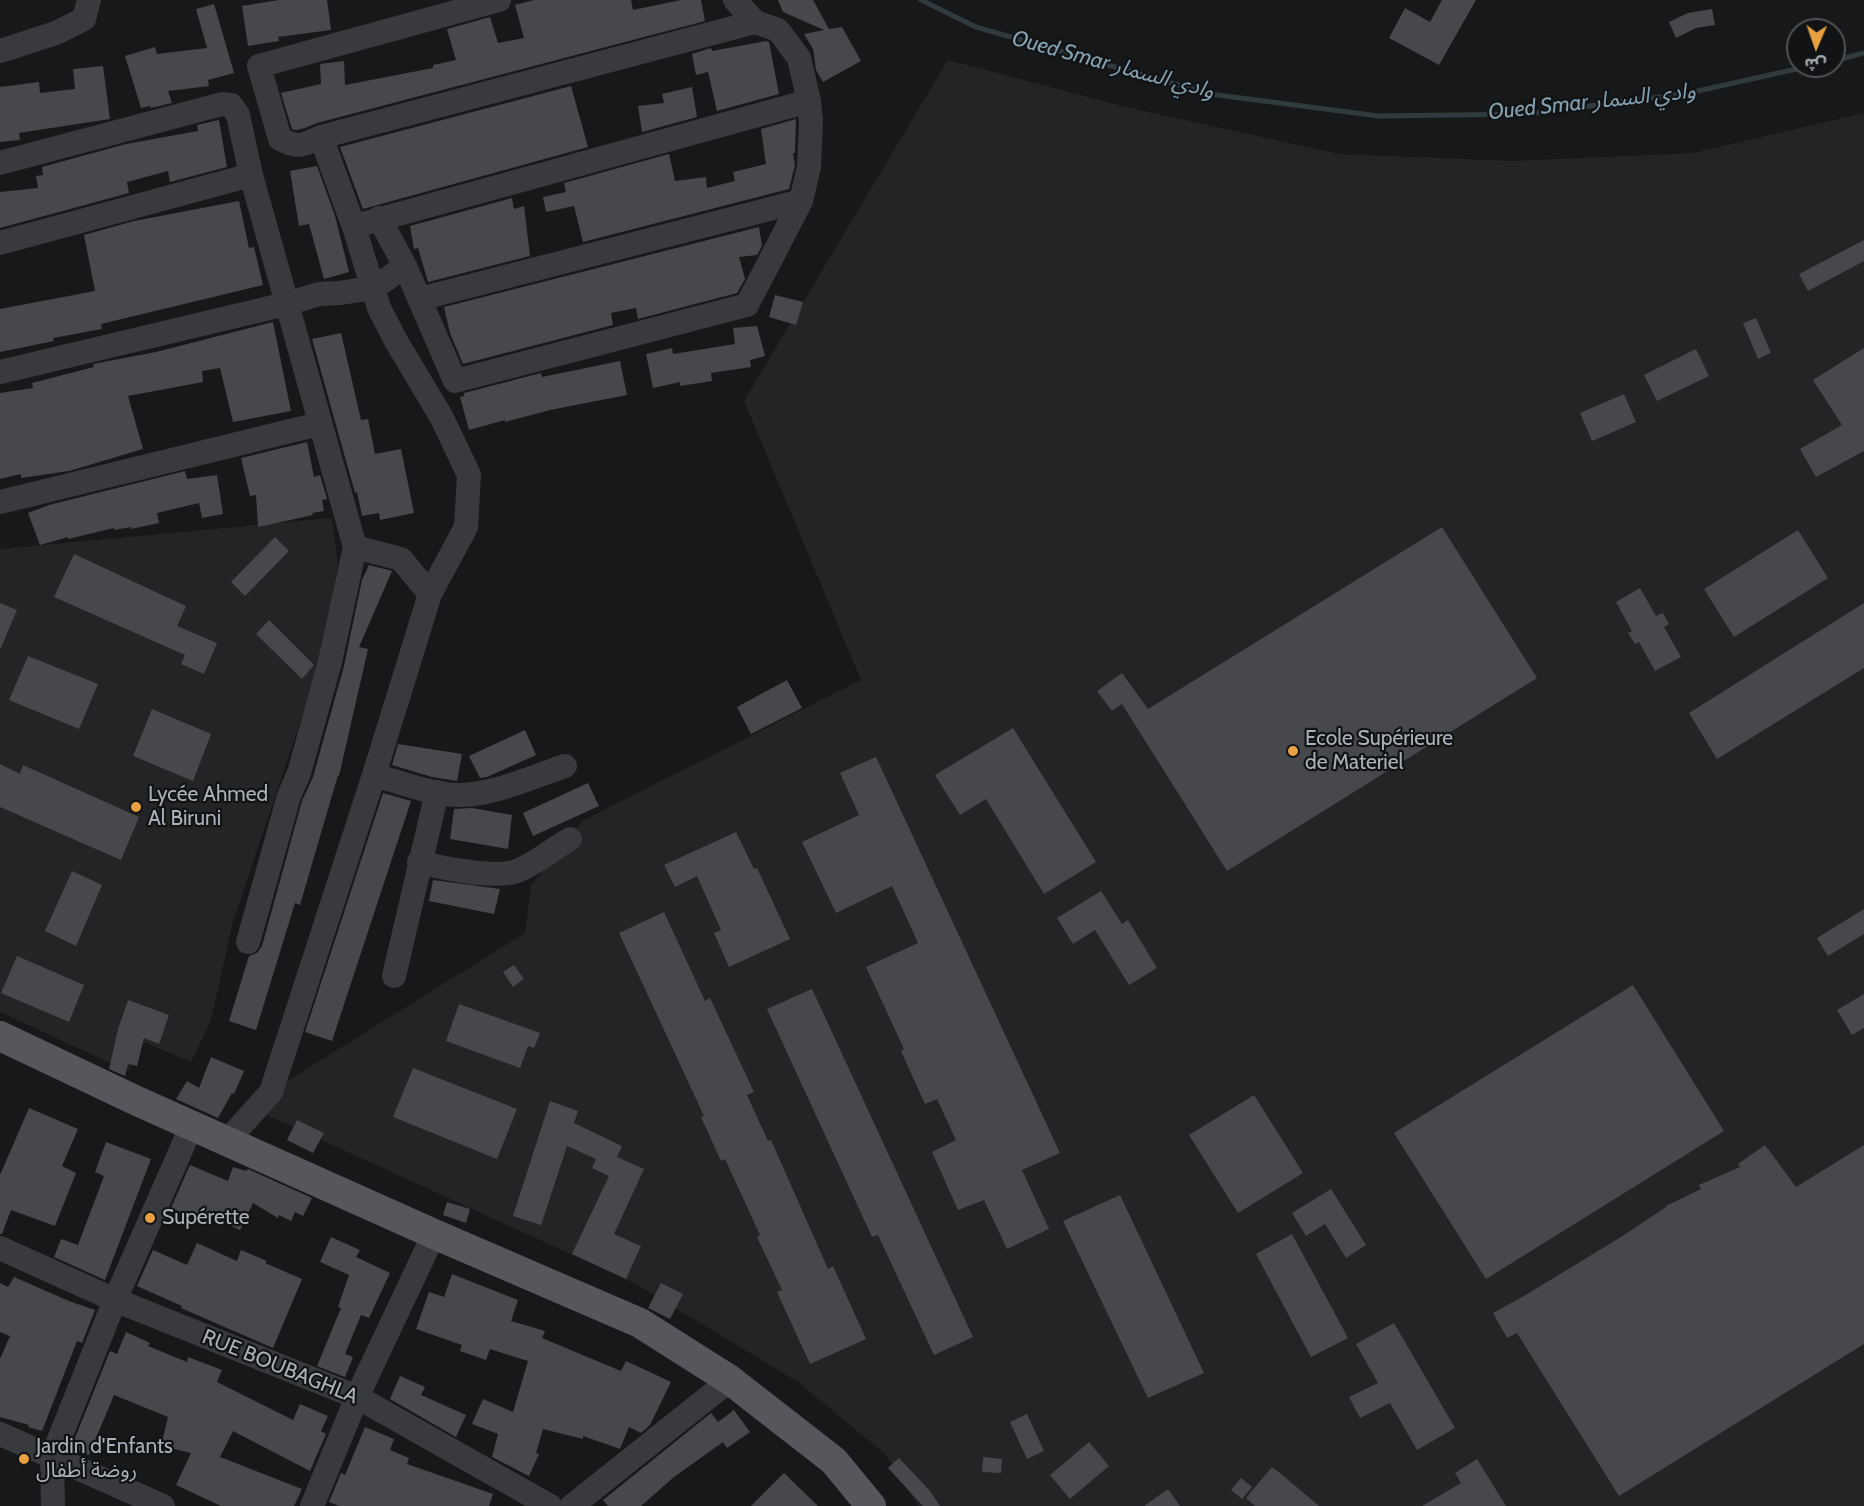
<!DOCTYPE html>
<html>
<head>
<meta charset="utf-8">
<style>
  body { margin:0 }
  #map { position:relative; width:1864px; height:1506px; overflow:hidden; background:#171819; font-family:Cabin,"Noto Sans Arabic",sans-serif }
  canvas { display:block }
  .north { position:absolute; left:1786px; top:18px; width:60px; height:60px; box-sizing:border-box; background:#121314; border:2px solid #4f5256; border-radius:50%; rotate:182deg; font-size:16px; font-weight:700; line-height:24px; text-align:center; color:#aab0b8 }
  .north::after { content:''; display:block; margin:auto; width:21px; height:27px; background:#e8a040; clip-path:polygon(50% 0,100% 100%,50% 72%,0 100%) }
</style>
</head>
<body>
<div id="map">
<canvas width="1864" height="1506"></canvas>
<div class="north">ش</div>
</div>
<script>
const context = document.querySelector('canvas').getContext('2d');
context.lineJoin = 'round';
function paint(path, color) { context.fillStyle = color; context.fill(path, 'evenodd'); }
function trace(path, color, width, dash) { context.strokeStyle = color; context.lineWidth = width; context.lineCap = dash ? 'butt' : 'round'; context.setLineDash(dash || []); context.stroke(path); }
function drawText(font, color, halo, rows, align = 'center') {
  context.font = font + ' Cabin,"Noto Sans Arabic",sans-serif'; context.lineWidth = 4.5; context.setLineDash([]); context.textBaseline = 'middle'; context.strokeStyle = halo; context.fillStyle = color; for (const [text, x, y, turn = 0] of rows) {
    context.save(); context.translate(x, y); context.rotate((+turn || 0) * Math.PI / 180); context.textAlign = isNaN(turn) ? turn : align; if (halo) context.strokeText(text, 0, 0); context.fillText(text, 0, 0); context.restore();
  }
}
paint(new Path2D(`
  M948,60l178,47 213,47 174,7 180,-8 171,-40v1393h-946l-33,-52 -87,-72 -164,-99 -387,-177 278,-173 6,-47 51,-65 279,-141 -117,-279z
  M332,518l6,46 -14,87 -91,271 -22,98 -20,42 -50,-21 -13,30 -128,-59v-463z`), '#232426');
trace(new Path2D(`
  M921,0l55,27 234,67 169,22 150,-2 160,-21 121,-27
  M1834,61l30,-8`), '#303a3f', 5);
paint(new Path2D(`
  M279,0h48l4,30 -53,7 1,4 -31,5 -6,-40z
  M534,0h97l2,10 48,-10h20l4,21 -388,102 -12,5 -9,2 -4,-1 -11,-36 40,-9 -1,-20 24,-3 1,24 88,-17v-3l23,-5 -9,-31 43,-12 8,26 26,-5 -9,-33z
  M778,0h35l16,29 13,-2 19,34 -38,21 -7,-12 -3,-21 -9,-15 20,-4 -41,-18z
  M1442,0h34l-37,65 -50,-27 16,-30 25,14z
  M214,4l20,69 -26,7 1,6 -41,5 4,12 -21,5 -1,-2 -9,2 -16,-52 30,-9 2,7 50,-6 -11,-39z
  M1712,9l3,16 -19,3 -20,10 -7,-16 19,-9z
  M766,41l3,1 10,52 -62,17 -9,-39 -12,3 -4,-21 19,-6 1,3z
  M103,66l7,53 -91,14 1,7 -20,2v-55l39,-5 1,11 35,-4 -2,-20z
  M571,86l17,61 -225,62 -23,-62z
  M692,87l5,30 -55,15 -4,-26 26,-3 -2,-9z
  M796,119l-1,34h-2l2,12 -6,24 -206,53 -9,-36 -28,6 -3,-15 23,-5 -2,-9 105,-29 6,27 31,-4 1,11 28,-7 -2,-9 33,-8 -5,-35z
  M219,120l8,47 -57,15 -2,-11 -41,11 2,11 -129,35v-36l38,-4 -2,-12 7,-1 -1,-8 84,-23 72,-13 -1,-6z
  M317,166l18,50 14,56 -25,7 -15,-55 -10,2 -9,-55z
  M512,198l2,11 10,-3 6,50 -102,26 -10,-34 -4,1 -4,-23z
  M239,201l10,47 5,-1 9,38 -162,39 1,5 -49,9 1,3 -54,11v-43l95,-18 -11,-56 50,-14z
  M759,227l3,19 -5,9 -18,2 6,22 -8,14 -99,26 -2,-11 -25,5 2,12 -150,39 -13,-31 -6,-26z
  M1864,240v21l-56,30 -9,-17z
  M775,295l28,7 -7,23 -27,-8z
  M1756,318l15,35 -13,6 -15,-36z
  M273,322l18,89 -58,11 -13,-54 -18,3 1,11 -75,14 15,53 -74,22 -48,7v-4l-21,5v-86l33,-5 -1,-5 62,-16 -1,-3 63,-12z
  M757,326l8,30 -15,4 1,7 -40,6 1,8 -32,5v-4l-27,6 -7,-34 26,-6 1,6 62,-10 -2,-16z
  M341,333l20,87 7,-1 7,35 26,-5 13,64 -34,7 -1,-7 -17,3 -5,-24 -2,1 -43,-154z
  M1864,348v103l-48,26 -16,-28 42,-24 -29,-45z
  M1696,349l13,27 -52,25 -13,-26z
  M620,361l7,34 -77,15 -45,12v-2l-36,10 -9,-33 4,-1v-3l77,-20 1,4z
  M1624,394l12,28 -44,19 -12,-28z
  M307,442l7,35 6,-2 7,24 -5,1 2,11 -12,2 1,2 -55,12 -2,-32 -6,1 -9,-38z
  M185,471l2,8 30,-4 6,39 -21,4 -3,-15 -42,10 2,10 -28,6v-2l-17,3v-2l-46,11v-2l-28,8 -12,-32 21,-8z
  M1442,527l95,151 -310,193 -105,-167 -10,7 -15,-20 25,-18 26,36z
  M1798,530l30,48 -94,59 -30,-48z
  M275,537l14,14 -44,45 -14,-14z
  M74,554l112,52 -9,20 40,17 -13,31 -23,-10 4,-9 -131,-58z
  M369,565l23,6 -33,76 9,2 -29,127 -1,-1 -38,130 -5,-2 -39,127 -27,-9 20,-65 8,-3 5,-7 40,-145 11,-24 31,-111 18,-86z
  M1640,588l16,28 7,-3 6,11 -5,3 17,30 -26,14 -16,-29 -4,2 -7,-11 4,-2 -16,-29z
  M0,603l17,7 -17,40z
  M1864,603v65l-147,91 -28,-46z
  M269,620l45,45 -12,14 -46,-45z
  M28,656l70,28 -19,45 -70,-29z
  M787,680l15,28 -51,26 -14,-27z
  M152,709l59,25 -18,47 -60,-25z
  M1013,728l83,134 -52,32 -58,-95 -26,16 -25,-40z
  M525,730l11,25 -49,22 -7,1 -11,-22z
  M398,744l64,10 -5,27 -25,-4 -40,-12z
  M876,757l184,396 -38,17 27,59 -42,20 -23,-49 -26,10 -26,-58 24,-12 -19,-41 -12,5 -24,-53 3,-2 -38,-82 52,-24 -26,-57 -56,27 -34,-71 57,-27 -19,-42z
  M0,764l20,10 3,-9 116,52 -18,43 -121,-53z
  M588,783l11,23 -66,30 -10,-23z
  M383,793l28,8 -79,240 -27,-9z
  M472,808l40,7 -4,34 -58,-10 4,-30z
  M736,832l18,37 3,-1 33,71 -61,28 -15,-34 7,-3 -24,-54 -22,11 -11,-22z
  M72,871l30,14 -26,61 -31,-15z
  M433,880l67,9 -6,25 -65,-13z
  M1101,891l21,33 6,-4 29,48 -28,17 -34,-55 -22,14 -16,-26z
  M1864,909v25l-36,22 -11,-18z
  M664,912l41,89 5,-3 44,94 -7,3 21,46 3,-1 57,129 5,-3 33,73 -56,25 -33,-72 5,-2 -25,-53 3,-2 -35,-76 -4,2 -20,-44 3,-1 -85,-183z
  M17,956l67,29 -15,37 -68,-29z
  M514,965l10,14 -11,8 -10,-15z
  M1633,985l91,146 -238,148 -92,-146z
  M812,989l161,348 -39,18 -56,-120 -6,2 -105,-228z
  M1864,994v34l-12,7 -15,-25z
  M128,1000l41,15 -10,29 -15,-6 -7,28 -9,-2 -3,12 -16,-7 9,-40z
  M459,1004l81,29 -6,15 -6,-2 -8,22 -74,-27z
  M211,1057l33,14 -10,23 -2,-1 -14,25 -42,-19 11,-18 12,7z
  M413,1068l104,41 -20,50 -104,-42z
  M1254,1095l49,78 -65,40 -49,-78z
  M550,1101l28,10 -4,12 48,23 -5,11 27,12 -30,65 27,12 -15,33 -54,-25 37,-78 -17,-8 4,-9 -29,-13 -26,79 -28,-9z
  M29,1108l49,21 -16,37 14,7 -21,53 -44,-16 -9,24h-2v-59z
  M297,1120l27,13 -11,20 -26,-13z
  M106,1142l45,17 -46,121 -51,-23 7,-18 17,6 26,-69 -9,-4z
  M1765,1145l31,42 68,-42v199l-245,152 -102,-163 -10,5 -14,-25 31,-17 97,-59 45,-30v-1l35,-17 -2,-4 41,-18 -2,-3z
  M190,1165l38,16 5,-14 13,4 2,-2 64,29 -9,18 -8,-4 -4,9 -12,-6 -1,3 -25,-15 -13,27 -36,-17 -3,8 -30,-13z
  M1331,1189l35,56 -20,13 -21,-34 -19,12 -14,-23z
  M1120,1195l84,178 -56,25 -85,-177z
  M447,1202l23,7 -4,14 -23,-8z
  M1292,1234l56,104 -37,19 -55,-103z
  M331,1237l29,13 -4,7 34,16 -21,45 -8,-3 -16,39 8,3 -8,20 -28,-11 24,-58 -3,-1 11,-32 -29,-13z
  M197,1243l40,18 4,-11 26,11 -2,2 37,16 -29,69 -92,-40 1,-2 -45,-20 16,-36 34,15z
  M452,1274l66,26 -7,21 34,10 -3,7 79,33 5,-10 45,21 -21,43 -9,8 -12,-6 -9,22 -37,-13v3l-40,-10 -7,24 3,1 -10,22 -37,-19 6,-23 -26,-10 11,-25 30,13 15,-51 -38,-12 -4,11 -26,-9 2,-6 -46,-16 13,-37 15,5z
  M14,1277l55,24 26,9 -13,33 -5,-2 -35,90 -14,-4 1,-2 -29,-8v-58l10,-23 -10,-4v-49l8,4z
  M661,1283l22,11 -13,25 -22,-11z
  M1394,1323l61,105 -38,22 -27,-47 -30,15 -11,-21 29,-14 -22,-39z
  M126,1332l24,11 -2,3 39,16 1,-5 34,13 -5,12 76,38 7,-16 28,12 -7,15 5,3 -16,37 -77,-40 -13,26 82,32 -8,17h-73l-45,-21 15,-32 -30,-7 7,-29 -54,-22 -25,60 -18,-7 39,-97 7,3z
  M400,1376l25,11 -4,8 45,20 -10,22 -66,-38z
  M734,1410l16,22 -23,16 -4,-6 -49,35 -33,29h-33l-5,-6 108,-87 7,9z
  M1027,1414l17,37 -17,8 -17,-37z
  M365,1427l29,12 -4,11 19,8 -2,6 86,30 -4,12h-150l-10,-4 12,-29 4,2z
  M1089,1442l20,24 -39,33 -20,-24z
  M983,1457l19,2 -1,14 -19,-1z
  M899,1458l31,33 10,15h-17l-35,-38z
  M1477,1459l29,47h-84l39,-23 -6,-10z
  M1272,1467l8,6 39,33h-64l-9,-8z
  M784,1473l34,33h-67z
  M1241,1478l11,9 -10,12 -11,-9z
  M1168,1489l12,17h-36z`), '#46484c');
trace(new Path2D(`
  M499,0l-240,66 21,73c20,10 22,6 41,-2l434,-115
  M0,51l56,-18 28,-14 5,-19
  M321,137l33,90 25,81 17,33 46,77 27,57 -3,52 -36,67
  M0,163l222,-59 9,1 7,10 13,60 104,372 -25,115 -31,111 -10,23 -41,146
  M379,218l26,48 50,115 292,-76 54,-104 8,-34 2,-46 -2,-20 -10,-43 -21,-28 -23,-8 -20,-22
  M366,223l443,-122
  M0,243l251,-68
  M419,299l382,-98
  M0,372l286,-68 33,-10 20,-1 35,-5 31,-22
  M0,502l319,-78
  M374,775c26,7 61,21 87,20 35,-1 71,-18 104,-29
  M419,862c22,6 77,17 98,9 18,-7 36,-22 53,-32
  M394,976l43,-184
  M227,1141l44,-49 103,-317 56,-181 -29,-35 -46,-12
  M0,1248l115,52 242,97 193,109
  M0,1434l163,72
  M53,1506l-1,-49 63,-157 77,-175
  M312,1506l45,-109 77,-163
  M572,1506l158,-126`), '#393a3e', 24);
trace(new Path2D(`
  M0,1036l137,65 297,133 206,89 90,57 104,81 37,45`), '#55575d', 30);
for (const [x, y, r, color] of [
  [1293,751,6,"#e8a040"],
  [136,807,6,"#e8a040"],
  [150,1218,6,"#e8a040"],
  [24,1459,6,"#e8a040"]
]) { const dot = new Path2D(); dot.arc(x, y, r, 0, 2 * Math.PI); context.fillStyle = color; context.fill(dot); trace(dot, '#121314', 2); }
drawText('21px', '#aab0b8', '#121314', [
  ["Ecole Supérieure",1305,739],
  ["de Materiel",1305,763],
  ["Lycée Ahmed",148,795],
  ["Al Biruni",148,819],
  ["Supérette",162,1218],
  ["Jardin d'Enfants",36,1447],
  ["روضة أطفال",36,1471]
], 'left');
drawText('21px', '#aab0b8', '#121314', [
  ["RUE BOUBAGHLA",280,1367,22]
]);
drawText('italic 22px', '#83a0b1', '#121314', [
  ["Oued Smar وادي السمار",1113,65,15],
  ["Oued Smar وادي السمار",1592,102,-6]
]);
</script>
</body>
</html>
